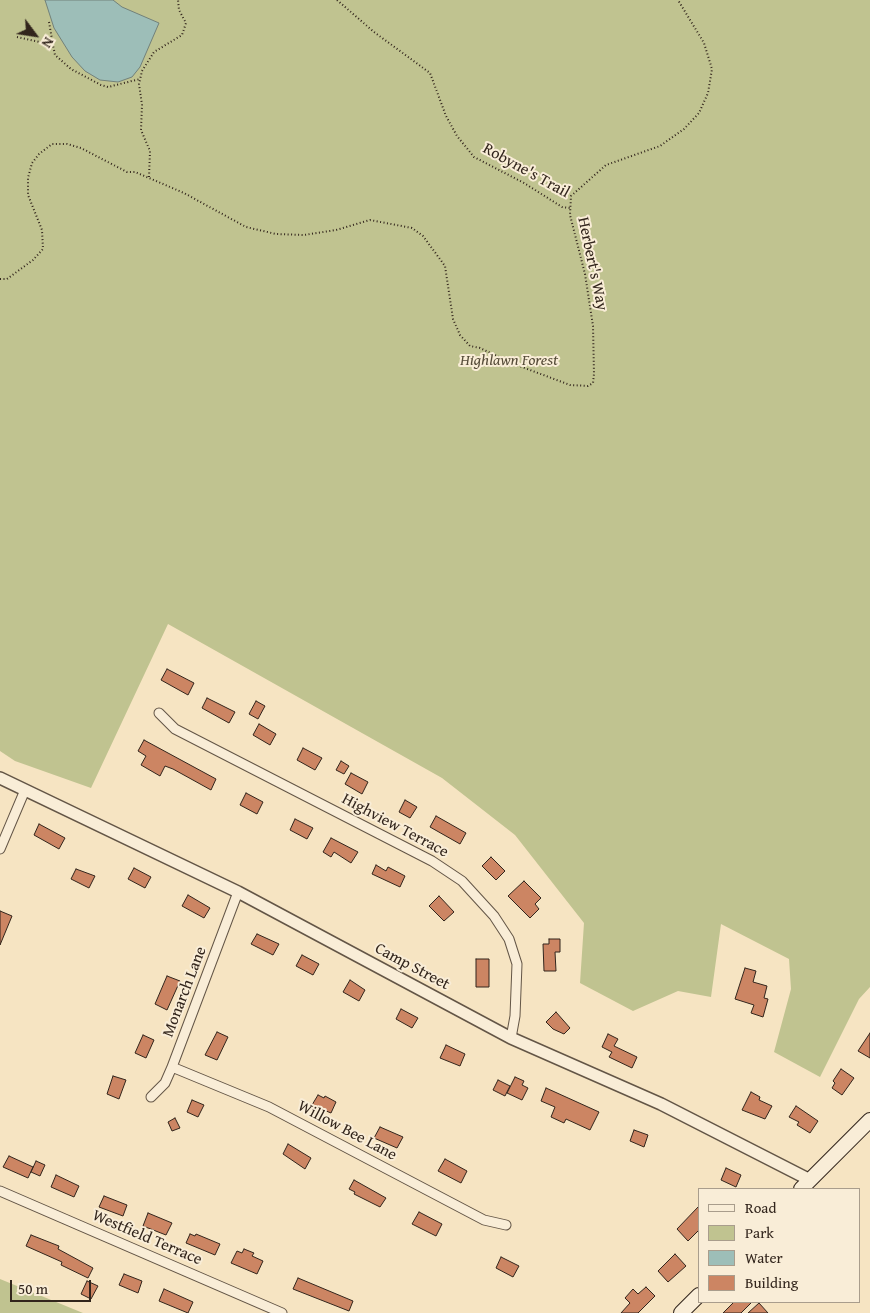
<!DOCTYPE html>
<html>
<head>
<meta charset="utf-8">
<style>
  body { margin:0 }
  #map { position:relative; width:870px; height:1313px; overflow:hidden; background:#f6e4c2; font-family:"Gentium Book Plus",serif }
  canvas { display:block }
  .legend { position:absolute; left:698px; top:1188px; width:162px; height:115px; box-sizing:border-box; background:#f9edd7; border:1px solid #a99d8c; margin:0; padding:6px 9px; list-style:none; font-size:15px; color:#32251c }
  .legend li { display:flex; align-items:center; gap:10px; height:25px }
  .legend b { width:25px; border:1px solid #a99d8c }
  .north { position:absolute; left:10px; top:10px; width:50px; height:50px; -webkit-text-stroke:4px #f9edd7; paint-order:stroke; rotate:121deg; font-size:14px; font-weight:700; line-height:20px; text-align:center; color:#32251c }
  .north::after { content:''; display:block; margin:auto; width:18px; height:22px; background:#32251c; clip-path:polygon(50% 0,100% 100%,50% 72%,0 100%) }
  .scale { position:absolute; left:10px; top:1280px; width:81px; height:22px; box-sizing:border-box; border:2px solid #32251c; border-top:0; padding-left:6px; font-size:15px; line-height:18px; white-space:nowrap; color:#32251c; -webkit-text-stroke:4px #f9edd7; paint-order:stroke }
</style>
</head>
<body>
<div id="map">
<canvas width="870" height="1313"></canvas>
<ul class="legend">
<li><b style="height:6px;background:#f9edd7"></b>Road</li>
<li><b style="height:14px;background:#c0c390"></b>Park</li>
<li><b style="height:14px;background:#9dbeb8"></b>Water</li>
<li><b style="height:14px;background:#cc8563"></b>Building</li>
</ul>
<div class="north">N</div>
<div class="scale">50 m</div>
</div>
<script>
const context = document.querySelector('canvas').getContext('2d');
context.lineJoin = 'round';
function paint(path, color) { context.fillStyle = color; context.fill(path, 'evenodd'); }
const poly = rows => new Path2D(rows.map(r => 'M' + r).join(''));
function trace(path, color, width, dash) { context.strokeStyle = color; context.lineWidth = width; context.lineCap = dash ? 'butt' : 'round'; context.setLineDash(dash || []); context.stroke(path); }
function write(font, color, halo, rows, align = 'center') {
  context.font = font + ' "Gentium Book Plus",serif'; context.lineWidth = 4; context.setLineDash([]); context.textBaseline = 'middle'; context.strokeStyle = halo; context.fillStyle = color; for (const [text, x, y, turn = 0] of rows) {
    context.save(); context.translate(x, y); context.rotate((+turn || 0) * Math.PI / 180); context.textAlign = isNaN(turn) ? turn : align; if (halo) context.strokeText(text, 0, 0); context.fillText(text, 0, 0); context.restore();
  }
}
const green = poly([
  [0,0,870,0,870,987,859,999,820,1077,774,1052,791,989,789,959,721,924,711,997,678,991,633,1011,580,983,584,923,515,835,442,778,168,624,91,788,15,761,0,751],
  [0,1279,83,1313,0,1313]
]);
const water = poly([
  [45,0,113,0,122,7,159,23,140,67,132,77,118,82,100,80,85,71,72,57,54,28,45,0]
]);
const building = poly([
  [167,669,194,683,188,695,161,680,167,669],
  [207,698,235,712,229,723,202,708,207,698],
  [256,701,265,706,258,719,249,714,256,701],
  [259,724,276,734,270,745,253,735,259,724],
  [144,740,216,779,211,790,173,769,165,766,160,776,141,765,146,756,138,751,144,740],
  [303,748,322,758,315,770,297,760,303,748],
  [341,761,349,766,344,774,336,770,341,761],
  [351,773,368,782,362,794,345,784,351,773],
  [246,793,263,802,257,814,240,805,246,793],
  [405,800,417,807,410,818,399,812,405,800],
  [436,816,466,833,460,844,430,827,436,816],
  [295,819,313,828,307,839,290,830,295,819],
  [39,824,65,838,59,849,34,835,39,824],
  [331,838,358,852,351,863,334,852,331,857,323,852,331,838],
  [491,857,505,871,496,880,482,866,491,857],
  [376,865,386,871,388,867,405,876,400,887,372,874,376,865],
  [134,868,151,877,145,888,128,879,134,868],
  [76,869,95,876,89,888,71,879,76,869],
  [524,881,541,898,535,904,539,909,530,918,508,896,524,881],
  [188,895,210,908,204,918,182,906,188,895],
  [439,896,454,912,444,921,429,906,439,896],
  [0,911,12,916,0,945,0,911],
  [257,934,279,944,273,955,251,944,257,934],
  [549,939,560,939,560,952,555,952,556,971,544,971,543,944,549,944,549,939],
  [302,955,319,964,313,975,296,966,302,955],
  [476,959,489,959,489,987,476,987,476,959],
  [745,968,756,971,753,982,767,986,764,998,768,999,763,1017,751,1013,754,1005,735,999,745,968],
  [167,976,180,981,167,1010,155,1004,167,976],
  [350,980,365,990,359,1001,343,992,350,980],
  [401,1009,418,1018,412,1028,396,1019,401,1009],
  [556,1012,570,1028,564,1034,553,1029,546,1022,556,1012],
  [217,1032,228,1037,217,1060,205,1055,217,1032],
  [870,1033,870,1058,858,1051,870,1033],
  [608,1034,618,1039,614,1046,637,1057,632,1068,609,1057,612,1052,602,1047,608,1034],
  [143,1035,154,1040,146,1058,135,1053,143,1035],
  [446,1045,465,1054,460,1066,440,1058,446,1045],
  [841,1069,854,1078,842,1095,832,1088,835,1083,833,1081,841,1069],
  [113,1076,126,1080,119,1099,107,1094,113,1076],
  [515,1077,524,1081,522,1085,528,1088,522,1100,507,1093,515,1077],
  [498,1080,510,1086,505,1096,493,1090,498,1080],
  [546,1088,599,1112,590,1130,566,1119,564,1123,551,1117,555,1107,541,1101,546,1088],
  [751,1092,760,1097,759,1100,772,1106,765,1119,742,1110,751,1092],
  [318,1095,324,1098,325,1096,336,1102,331,1113,312,1105,318,1095],
  [192,1100,204,1105,198,1117,187,1112,192,1100],
  [796,1106,818,1121,810,1133,797,1125,799,1122,789,1117,796,1106],
  [175,1118,180,1128,172,1131,168,1122,175,1118],
  [380,1127,403,1137,397,1148,374,1138,380,1127],
  [634,1130,648,1135,644,1147,630,1141,634,1130],
  [288,1144,311,1158,305,1169,283,1154,288,1144],
  [9,1156,33,1167,28,1178,3,1167,9,1156],
  [445,1159,467,1171,461,1183,438,1171,445,1159],
  [36,1161,45,1165,40,1176,31,1172,36,1161],
  [726,1168,741,1175,736,1187,721,1180,726,1168],
  [56,1175,79,1186,74,1197,51,1187,56,1175],
  [354,1180,386,1198,380,1207,354,1194,355,1192,349,1189,354,1180],
  [104,1196,127,1205,123,1216,99,1207,104,1196],
  [699,1206,699,1230,688,1241,677,1229,699,1206],
  [419,1212,442,1224,436,1236,412,1224,419,1212],
  [148,1213,172,1223,166,1235,143,1226,148,1213],
  [190,1234,195,1236,196,1234,220,1244,215,1255,186,1243,190,1234],
  [31,1235,59,1246,58,1249,93,1268,88,1278,61,1265,62,1262,26,1246,31,1235],
  [244,1249,254,1253,252,1256,263,1261,257,1274,231,1263,237,1251,242,1253,244,1249],
  [675,1254,686,1266,668,1282,658,1271,675,1254],
  [501,1257,519,1266,513,1277,496,1268,501,1257],
  [124,1274,142,1281,138,1293,119,1285,124,1274],
  [298,1278,353,1301,349,1311,293,1289,298,1278],
  [87,1281,98,1286,91,1299,81,1294,87,1281],
  [646,1287,655,1296,638,1313,621,1313,630,1303,625,1298,633,1289,638,1294,646,1287],
  [164,1289,193,1302,188,1313,159,1301,164,1289],
  [734,1302,752,1302,741,1313,723,1313,734,1302],
  [759,1303,768,1313,748,1313,759,1303]
]);
const path = poly([
  [337,0,374,32,430,73,446,116,457,136,474,157,524,183,562,207,570,208],
  [49,22,53,45],
  [17,37,53,45,55,55,71,69,101,85,108,87,140,79],
  [149,177,150,151,141,130,142,105,139,84,142,71,154,52,182,35,186,23,179,10,178,0],
  [0,279,7,279,33,260,43,249,42,230,28,195,28,178,32,163,39,154,52,144,67,144,81,148,127,172,135,172,184,193,246,227,276,234,304,235,336,230,370,220,412,228,423,236,445,266,453,319,460,335,470,346,480,348,514,364,570,385,588,386,593,383,594,374,593,326,585,274,570,215,571,196,606,165,660,146,684,129,699,113,708,93,712,69,704,43,678,0]
]);
const minor = poly([
  [159,713,175,729,432,861,462,881,494,916,509,939,517,964,515,1016,511,1038],
  [0,849,25,790],
  [172,1067,269,1107,484,1220,506,1225],
  [151,1097,165,1083,172,1067,238,892],
  [0,1191,282,1313]
]);
const tertiary = poly([
  [0,778,238,892,511,1038,661,1104,810,1180]
]);
const secondary = poly([
  [801,1189,870,1120],
  [681,1313,699,1295]
]);
const streetNames = [
  ["Robyne's Trail",526,171,29],
  ["Herbert's Way",592,264,78],
  ["Highview Terrace",395,826,28],
  ["Camp Street",412,967,28],
  ["Monarch Lane",185,992,-69],
  ["Willow Bee Lane",347,1131,28],
  ["Westfield Terrace",147,1238,23]
];
const parkNames = [
  ["Highlawn Forest",509,361]
];
paint(green, '#c0c390');
paint(water, '#9dbeb8');
trace(water, '#72817a', 1);
paint(building, '#cc8563');
trace(building, '#32251c', 1);
trace(minor, '#635546', 11);
trace(tertiary, '#635546', 14);
trace(secondary, '#32251c', 16);
trace(path, '#32251c', 2, [1, 2.5]);
trace(minor, '#f9edd7', 9);
trace(tertiary, '#f9edd7', 11);
trace(secondary, '#f9edd7', 14);
write('16px', '#32251c', '#f9edd7', streetNames);
write('italic 16px', '#564c39', '#f9edd7', parkNames);
</script>
</body>
</html>
